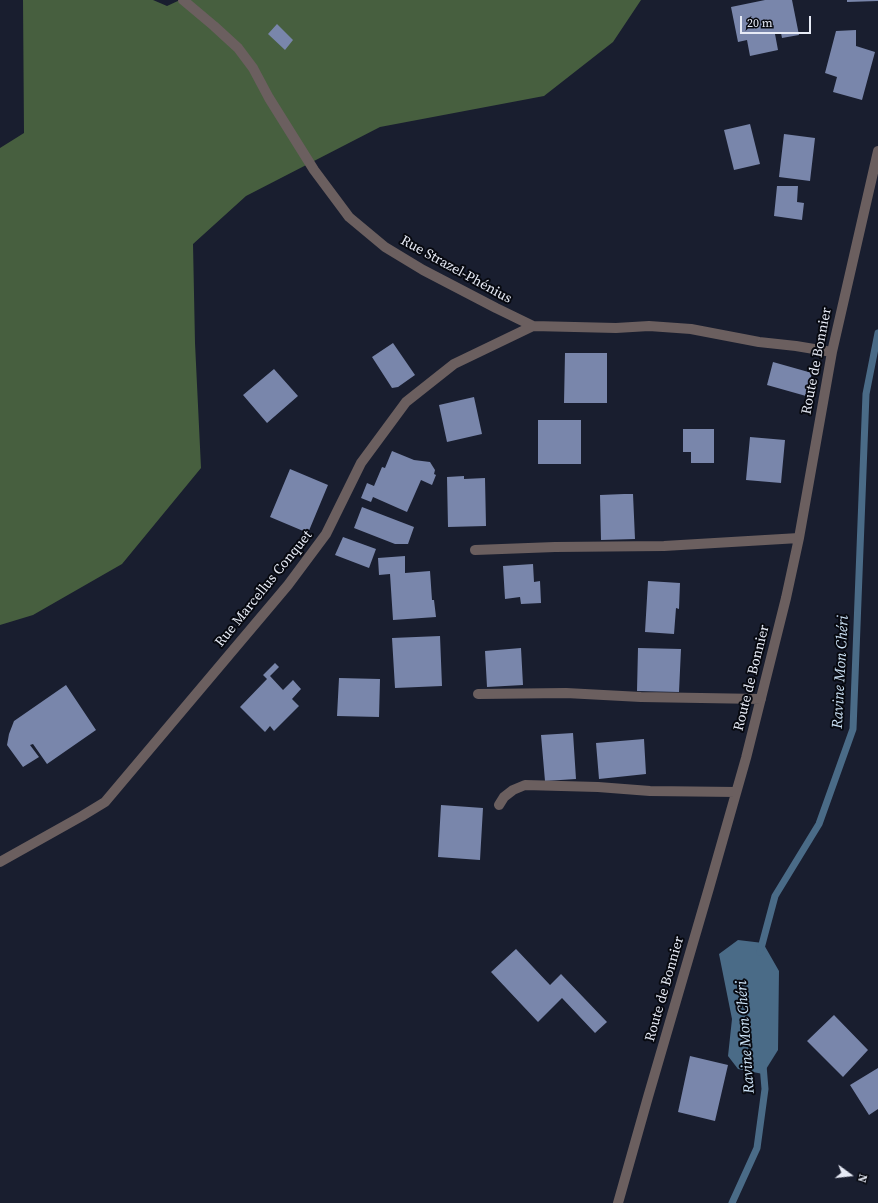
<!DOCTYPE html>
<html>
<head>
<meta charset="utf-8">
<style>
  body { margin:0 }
  #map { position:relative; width:878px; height:1203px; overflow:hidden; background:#191e2f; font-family:"Source Serif 4",serif }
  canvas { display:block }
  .north { position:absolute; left:830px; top:1155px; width:40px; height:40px; -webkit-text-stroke:3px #070910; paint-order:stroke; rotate:105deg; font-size:11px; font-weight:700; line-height:16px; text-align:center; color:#e7ebf6 }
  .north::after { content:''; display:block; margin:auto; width:14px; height:18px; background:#e7ebf6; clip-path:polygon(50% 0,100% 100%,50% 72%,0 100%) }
  .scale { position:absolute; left:740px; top:16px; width:71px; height:18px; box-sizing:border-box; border:2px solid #e7ebf6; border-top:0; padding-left:5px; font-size:12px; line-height:14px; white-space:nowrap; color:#e7ebf6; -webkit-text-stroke:3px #070910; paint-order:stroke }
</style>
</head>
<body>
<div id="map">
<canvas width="878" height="1203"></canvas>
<div class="north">N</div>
<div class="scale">20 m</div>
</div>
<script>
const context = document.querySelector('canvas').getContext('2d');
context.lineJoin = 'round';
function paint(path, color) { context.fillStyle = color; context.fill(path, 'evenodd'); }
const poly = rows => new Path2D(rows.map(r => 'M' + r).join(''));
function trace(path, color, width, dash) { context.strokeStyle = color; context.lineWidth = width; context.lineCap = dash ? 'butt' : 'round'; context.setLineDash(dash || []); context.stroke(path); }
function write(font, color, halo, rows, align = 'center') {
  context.font = font + ' "Source Serif 4",serif'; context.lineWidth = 4; context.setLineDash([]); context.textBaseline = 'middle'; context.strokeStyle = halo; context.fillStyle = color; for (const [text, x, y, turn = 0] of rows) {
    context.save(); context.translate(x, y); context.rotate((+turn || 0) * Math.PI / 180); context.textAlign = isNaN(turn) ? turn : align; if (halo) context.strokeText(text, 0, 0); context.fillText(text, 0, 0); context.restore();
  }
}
const forest = poly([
  [23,0,153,0,167,6,180,0,641,0,613,42,544,96,380,127,246,196,193,244,195,343,201,468,122,564,33,615,0,625,0,148,24,133]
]);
const water = poly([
  [738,940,763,943,779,971,778,1050,763,1074,738,1069,728,1056,732,1019,719,954]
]);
const stream = poly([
  [760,952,775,896,819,824,853,729,866,394,878,333],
  [732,1203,757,1148,765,1089,763,1065]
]);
const building = poly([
  [765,0,792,0,799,35,782,38,781,33,775,34,778,50,750,56,747,40,738,42,731,7],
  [847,0,878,0,878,1,847,2],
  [277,24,293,40,285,50,268,34],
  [856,30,856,46,875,52,862,100,833,92,837,77,825,73,836,31],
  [750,124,760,164,734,170,724,130],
  [784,134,815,138,810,181,779,177],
  [777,186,798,186,797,202,804,203,802,220,774,216],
  [393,343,415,375,398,387,392,388,372,357],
  [565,353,607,353,607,403,564,403],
  [773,362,812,373,806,396,767,385],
  [274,369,298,396,267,423,243,395],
  [474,397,482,434,447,442,439,405],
  [538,420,581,420,581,464,538,464],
  [683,429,714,429,714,463,691,463,691,452,683,452],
  [750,437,785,440,781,483,746,480],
  [392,451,414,460,430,462,435,470,434,474,436,475,432,485,421,480,407,512,373,497,371,502,361,498,367,483,374,486,382,467,385,468],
  [290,469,328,485,308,533,270,517],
  [464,476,464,479,485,478,486,526,448,527,447,477],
  [624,494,633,494,635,539,601,540,600,495],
  [362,507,414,527,408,544,395,544,354,528],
  [343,537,376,549,369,568,335,555],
  [405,556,405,573,430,571,432,600,434,600,436,617,393,620,390,574,379,575,378,558],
  [533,564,534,582,540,581,541,603,521,604,520,597,505,599,503,566],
  [648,581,680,583,679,609,676,608,674,634,645,632],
  [440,636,442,686,395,688,392,638],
  [521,648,523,685,487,687,485,651],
  [638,648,681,649,679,692,637,691],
  [275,663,279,667,270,676,283,690,293,680,301,689,292,699,299,706,274,731,270,726,265,732,240,707,267,679,263,675],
  [339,678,380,679,379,717,337,716],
  [66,685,96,730,47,764,33,744,30,745,39,757,23,767,7,745,9,734,14,721],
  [573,733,576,779,545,781,541,735],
  [644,739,646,774,599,779,596,743],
  [441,805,483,808,480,860,438,857],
  [516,949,550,985,561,974,607,1022,595,1033,562,998,538,1022,491,972],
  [834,1015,868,1050,843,1077,807,1041],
  [690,1056,728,1065,715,1121,678,1112],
  [878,1068,878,1109,869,1115,850,1085]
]);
const minor = poly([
  [183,0,214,26,238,48,253,68,269,98,314,170,349,217,385,247,423,270,496,308,533,326,616,328,649,326,691,329,759,342,796,346,832,352],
  [475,550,555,547,664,546,799,538],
  [478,694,566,693,641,697,761,699],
  [499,805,504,797,513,790,525,785,598,787,650,791,736,792],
  [0,862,82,816,105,802,288,585,326,534,361,463,406,402,454,364,533,326],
  [618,1203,648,1097,709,888,746,758,786,598,799,538,832,352,878,151]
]);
const streetNames = [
  ["Rue Strazel-Phénius",456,270,29],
  ["Route de Bonnier",817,361,-79],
  ["Rue Marcellus Conquet",264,589,-51],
  ["Route de Bonnier",752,678,-76],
  ["Route de Bonnier",665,989,-74]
];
const waterNames = [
  ["Ravine Mon Chéri",841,672,-87],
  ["Ravine Mon Chéri",746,1037,-94]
];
paint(forest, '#475f3f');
paint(water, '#4a6b87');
trace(stream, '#4a6b87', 7);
paint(building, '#7986ab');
trace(minor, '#6b5f5f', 10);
write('14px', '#e7ebf6', '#070910', streetNames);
write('italic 15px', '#cde3f7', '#070910', waterNames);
</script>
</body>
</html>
